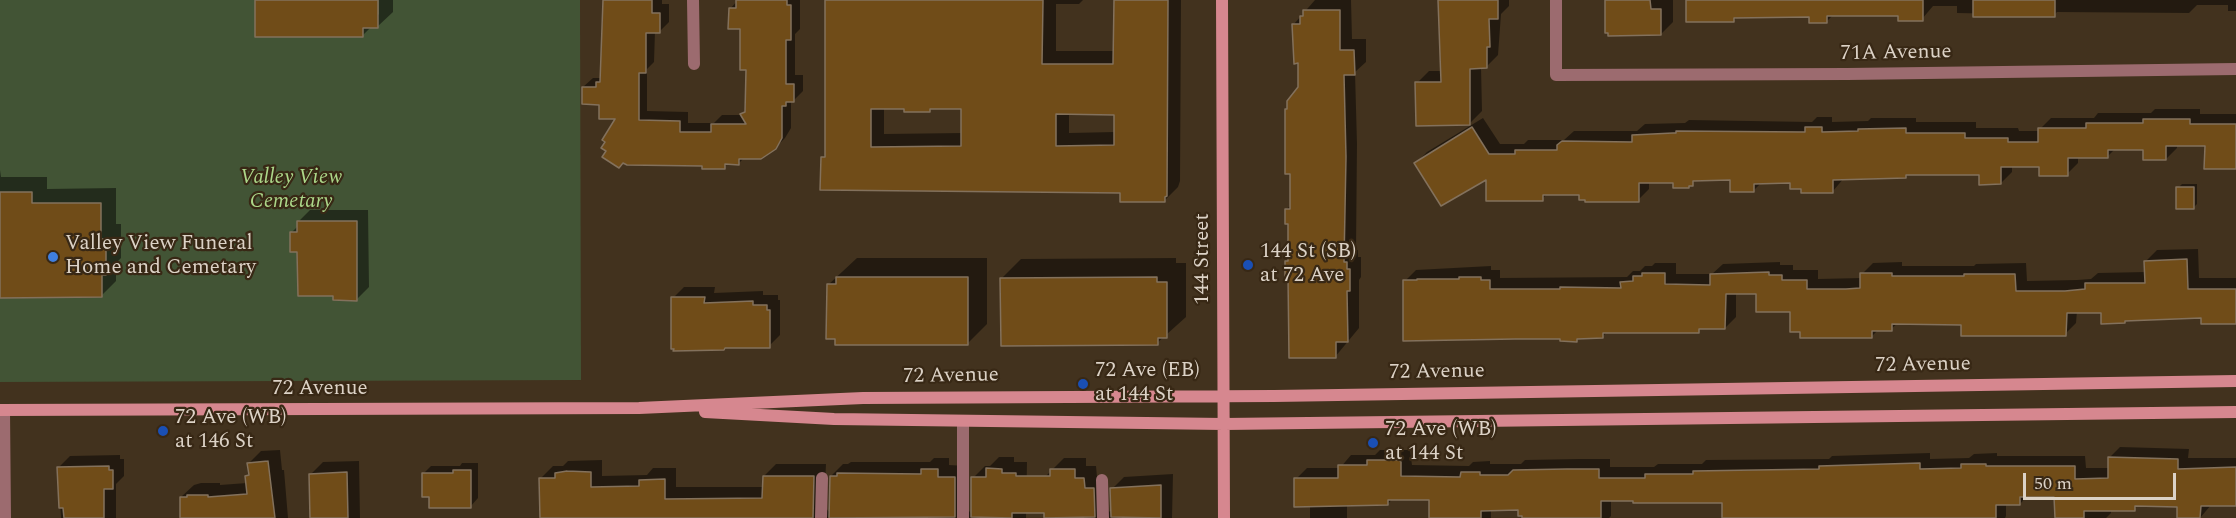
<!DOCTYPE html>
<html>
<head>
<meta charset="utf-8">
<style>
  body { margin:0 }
  #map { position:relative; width:2236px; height:518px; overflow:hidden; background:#42321e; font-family:Spectral,serif }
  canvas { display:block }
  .scale { position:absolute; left:2023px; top:473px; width:153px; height:27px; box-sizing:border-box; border:3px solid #dcd2c6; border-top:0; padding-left:8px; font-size:18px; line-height:21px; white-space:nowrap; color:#dcd2c6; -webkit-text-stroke:4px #382815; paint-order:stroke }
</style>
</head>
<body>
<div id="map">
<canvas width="2236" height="518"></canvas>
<div class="scale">50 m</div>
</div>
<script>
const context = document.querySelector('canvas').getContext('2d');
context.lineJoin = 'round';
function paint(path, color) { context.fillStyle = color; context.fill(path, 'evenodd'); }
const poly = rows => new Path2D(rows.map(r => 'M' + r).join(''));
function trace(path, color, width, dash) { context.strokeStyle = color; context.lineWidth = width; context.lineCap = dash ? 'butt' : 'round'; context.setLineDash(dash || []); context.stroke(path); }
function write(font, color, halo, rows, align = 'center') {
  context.font = font + ' Spectral,serif'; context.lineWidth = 4.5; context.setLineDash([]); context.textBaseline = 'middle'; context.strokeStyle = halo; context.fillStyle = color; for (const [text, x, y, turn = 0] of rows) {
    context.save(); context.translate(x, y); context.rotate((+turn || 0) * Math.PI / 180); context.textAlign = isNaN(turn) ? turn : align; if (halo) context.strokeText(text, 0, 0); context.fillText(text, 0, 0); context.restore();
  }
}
const green = poly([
  [0,0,580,0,581,380,0,382]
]);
const shadow = poly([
  [257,0,376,0,376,17,379,14,379,0,393,0,393,12,377,27,371,27,362,36],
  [604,0,662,0,662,4,669,4,669,22,660,31,655,31,654,62,647,69,647,111,688,112,688,123,714,123,722,115,741,115,747,110,747,69,742,28,730,9,738,0,800,0,800,29,795,34,795,75,803,75,803,91,793,101,791,100,791,128,785,138,775,148,744,158,739,163,729,163,724,167,608,151,618,117,583,87,593,78,602,78],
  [827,0,1083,0,1079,4,1056,4,1056,51,1115,51,1116,0,1181,0,1180,181,1178,187,1164,201,1122,191,822,158,827,153],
  [884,107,906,107,929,111,932,107,963,107,963,133,884,134],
  [1069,113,1115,113,1115,132,1069,133],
  [1315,0,1351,0,1352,39,1366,39,1366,62,1355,72,1357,144,1356,250,1358,250,1358,257,1361,257,1361,277,1359,280,1359,328,1335,357,1290,276,1287,262,1289,259,1289,223,1286,210,1292,204,1286,110,1300,87,1299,62,1294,24],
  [1440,0,1509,0,1509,6,1501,14,1498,55,1486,67,1481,67,1482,111,1470,123,1417,83,1429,71,1442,71],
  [1606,0,1673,0,1673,22,1661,34],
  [1688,0,2236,0,2236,11,2228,11,2228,5,2197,5,2189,13,2057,12,2054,15,1957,13,1957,6,1933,6,1922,19,1899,14,1834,14,1827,21,1811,15,1738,17,1734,20],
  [2155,109,2200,109,2200,114,2236,114,2236,167,2206,144,2177,144,2177,148,2166,159,2144,149,2115,149,2107,157,2078,157,2078,163,2067,174,2041,166,2012,166,2012,172,2001,183,1980,173,1909,173,1906,177,1844,178,1833,191,1803,187,1791,182,1762,182,1753,191,1732,179,1697,179,1689,186,1675,182,1649,182,1649,189,1638,200,1580,193,1548,193,1542,199,1488,177,1416,163,1427,152,1483,118,1500,144,1524,144,1528,140,1564,140,1574,131,1637,131,1645,124,1685,123,1689,120,1812,122,1817,117,1832,117,1832,122,1868,121,1871,118,1916,118,1916,122,1976,122,1976,128,2018,128,2019,131,2040,131,2040,129,2051,118,2094,118,2098,113,2151,113],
  [0,170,1,177,47,177,47,189,116,188,116,224,121,224,121,258,116,263,116,281,101,296,0,297],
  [2182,184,2197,184,2197,204,2193,208,2178,188],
  [310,210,368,210,369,287,357,299,335,294,298,251,292,232,298,226,298,222],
  [2198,249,2199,278,2236,278,2236,323,2203,317,2127,319,2125,322,2102,311,2077,311,2076,323,2065,334,1963,323,1898,323,1891,329,1879,329,1872,336,1801,331,1791,310,1758,293,1736,293,1736,317,1725,328,1701,328,1698,331,1608,331,1602,337,1579,338,1577,340,1562,338,1405,281,1416,270,1491,266,1491,270,1500,270,1500,278,1627,277,1633,271,1640,271,1645,266,1652,266,1655,263,1676,263,1676,274,1712,274,1723,264,1780,262,1780,265,1793,265,1793,270,1818,270,1818,279,1862,278,1862,274,1873,263,1902,262,1902,266,1974,266,1976,264,2026,263,2027,281,2077,280,2091,279,2098,273,2146,272,2146,261,2157,250],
  [857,258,987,258,987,324,967,344,828,285],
  [1176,258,1176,263,1186,263,1186,317,1157,343,1002,278,1021,259],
  [684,287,715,287,714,293,763,291,763,295,778,295,778,300,780,300,780,335,769,346,673,298],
  [2120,447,2189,449,2188,458,2236,458,2236,505,2211,505,2200,518,2178,506,2139,505,2134,509,2111,509,2111,513,2106,518,2056,518,2056,495,2028,495,2020,504,2006,504,2006,516,2005,518,1724,518,1724,501,1611,500,1611,516,1609,518,1523,518,1519,509,1491,509,1491,518,1431,518,1431,498,1393,498,1388,504,1347,505,1347,518,1310,518,1310,505,1296,479,1307,468,1340,468,1351,455,1375,455,1380,450,1410,450,1412,465,1469,466,1473,462,1490,461,1490,464,1521,464,1525,460,1579,459,1610,459,1610,467,1654,467,1658,464,1702,464,1706,460,1829,459,1832,456,1930,453,1930,459,1969,458,1974,454,1997,453,1997,456,2085,456,2086,468,2109,468,2109,458],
  [280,450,282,470,284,470,288,518,184,518,181,497,194,485,201,483,220,483,220,485,247,483,247,476,250,473,249,463,261,451],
  [120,455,120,459,124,459,124,476,116,484,116,518,61,518,58,468,70,456],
  [999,457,1014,457,1014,462,1027,462,1026,518,542,518,541,478,553,466,563,466,568,461,602,460,602,476,647,475,653,468,676,468,676,487,764,487,764,476,776,464,826,464,824,506,831,514,831,476,843,464,848,464,851,462,930,462,934,458,949,458,949,465,966,466,966,506,973,517,973,478,985,466,990,466],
  [1064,458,1086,458,1086,466,1096,466,1097,477,1105,477,1106,506,1113,517,1112,489,1124,477,1173,474,1172,518,1046,518,1045,477],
  [359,461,360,518,312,518,311,474,323,462],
  [462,463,478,463,478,498,470,507,430,495,423,474,431,466,460,466]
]);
const building = poly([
  [255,0,378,0,378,28,363,28,363,37,255,37,255,0],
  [603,0,652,0,652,13,660,13,660,33,646,33,646,73,639,73,639,120,680,121,680,132,711,132,711,124,746,124,740,114,745,112,746,70,740,70,740,29,728,29,729,8,736,8,736,0,787,0,787,5,791,5,791,40,786,40,786,84,794,84,794,102,786,102,786,106,782,106,782,138,776,149,761,159,739,159,739,165,725,164,725,169,702,169,702,166,627,165,623,163,619,168,602,157,606,151,601,148,605,142,602,140,615,119,599,119,599,105,582,104,582,87,596,87,596,82,600,82,603,0],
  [825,0,1043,0,1042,64,1113,64,1114,0,1168,0,1167,196,1165,197,1165,202,1120,202,1120,193,820,190,821,157,825,157,825,0],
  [871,109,904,109,904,112,930,112,930,109,961,109,961,146,871,147,871,109],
  [1056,114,1114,115,1114,145,1056,146,1056,114],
  [1438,0,1498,0,1498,19,1489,19,1490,47,1487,47,1487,68,1470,69,1470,125,1416,126,1415,82,1441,82,1438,0],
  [1605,0,1650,0,1651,9,1661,9,1661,35,1608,36,1608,33,1605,33,1605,0],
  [1686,0,1923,0,1923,21,1898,21,1898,16,1827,16,1827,23,1809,23,1809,17,1734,18,1734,22,1686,22,1686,0],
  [1973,0,2055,0,2055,17,1973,17,1973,0],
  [1303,10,1340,10,1340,50,1354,50,1355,75,1344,75,1346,157,1344,262,1347,262,1347,269,1350,269,1350,291,1347,291,1348,342,1336,342,1336,358,1289,358,1288,277,1285,277,1285,261,1288,261,1288,224,1285,224,1285,209,1290,209,1290,174,1285,174,1285,109,1287,109,1287,101,1298,87,1298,63,1294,64,1292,24,1300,24,1300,16,1303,16,1303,10],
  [2143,119,2190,119,2190,124,2236,124,2236,169,2204,169,2205,146,2166,146,2166,160,2143,160,2143,150,2108,150,2108,158,2068,158,2068,176,2039,176,2039,167,2001,167,2001,184,1979,185,1979,175,1906,175,1906,178,1833,180,1833,193,1801,193,1801,189,1790,189,1790,183,1754,184,1754,192,1730,192,1730,180,1693,181,1693,186,1689,186,1689,188,1673,188,1673,183,1639,183,1639,202,1585,202,1585,200,1579,200,1579,195,1543,195,1543,201,1486,201,1486,180,1441,206,1414,163,1472,127,1489,154,1515,154,1515,150,1557,150,1557,145,1562,141,1632,142,1632,135,1673,133,1676,133,1676,131,1805,132,1805,127,1822,127,1822,132,1858,131,1858,129,1906,128,1906,133,1965,133,1965,138,2008,138,2008,142,2038,142,2038,128,2086,128,2086,123,2143,123,2143,119],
  [2176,187,2194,187,2194,209,2176,209,2176,187],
  [0,192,32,192,32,203,101,203,101,239,106,239,106,275,102,275,102,297,0,298,0,192],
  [297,221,357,221,357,301,333,300,333,296,298,296,297,252,290,252,290,232,297,232,297,221],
  [2187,259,2188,289,2236,289,2236,324,2201,324,2201,318,2125,321,2125,323,2101,324,2101,313,2067,313,2066,336,1961,336,1961,325,1892,324,1892,331,1872,331,1872,338,1800,338,1800,332,1790,332,1790,312,1756,312,1756,294,1726,294,1725,329,1699,329,1699,333,1603,333,1603,338,1577,339,1577,342,1560,341,1560,339,1515,339,1403,341,1403,280,1417,280,1417,279,1459,279,1459,277,1481,277,1481,280,1490,280,1490,289,1560,289,1560,287,1621,288,1620,282,1633,281,1633,276,1642,276,1642,273,1665,273,1665,284,1710,285,1710,274,1769,272,1769,275,1782,275,1782,280,1807,280,1807,289,1846,289,1860,288,1860,273,1892,273,1892,276,1964,276,1964,274,2015,274,2016,291,2065,291,2085,289,2085,283,2145,283,2144,261,2187,259],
  [836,277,968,277,968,345,835,345,835,339,826,339,827,284,836,284,836,277],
  [1157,277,1157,282,1167,282,1167,338,1158,338,1158,345,1001,346,1000,278,1157,277],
  [671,297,705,297,704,303,753,301,753,305,767,305,767,310,770,310,770,348,725,348,724,350,673,351,674,349,671,349,671,297],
  [2108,457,2178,459,2178,469,2236,467,2236,506,2201,506,2200,518,2177,518,2177,507,2135,506,2135,511,2084,511,2084,518,2055,518,2054,497,2020,497,2020,505,1996,505,1996,518,1722,518,1722,503,1633,503,1633,501,1601,501,1601,518,1522,518,1522,516,1518,516,1518,510,1481,511,1481,518,1429,518,1429,500,1388,500,1388,505,1294,507,1294,478,1338,478,1338,465,1367,465,1367,460,1399,460,1401,462,1401,476,1460,477,1461,472,1480,472,1480,475,1508,475,1513,470,1567,469,1599,469,1599,478,1645,478,1645,474,1693,474,1693,471,1819,469,1819,466,1920,463,1920,469,1961,468,1961,464,1986,464,1986,466,2075,466,2075,479,2108,478,2108,457],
  [268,461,275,518,180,518,180,497,187,497,187,495,208,495,208,497,247,494,245,476,249,475,247,463,268,461],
  [109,466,109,470,113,470,113,489,104,489,104,518,64,518,63,508,59,508,57,467,109,466],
  [986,468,1002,469,1002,473,1016,473,1016,476,1050,476,1050,469,1075,469,1075,478,1084,478,1085,488,1094,488,1095,517,1044,518,1044,513,1012,513,1012,518,971,517,971,477,986,477,986,468],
  [921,469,938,469,938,477,955,477,955,517,829,518,830,476,837,476,837,473,921,474,921,469],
  [453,470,471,470,471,508,429,508,429,497,422,497,422,473,453,473,453,470],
  [567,471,591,472,591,487,639,486,639,480,665,479,665,499,762,498,763,476,814,476,813,518,540,518,539,478,555,478,555,473,567,471],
  [347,472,348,518,310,518,309,474,347,472],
  [1161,485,1161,518,1111,517,1110,488,1161,485]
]);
const minor = poly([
  [693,0,694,64],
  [1556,0,1556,75,1847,74,2236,69],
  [4,410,5,518],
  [963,421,963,518],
  [1102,480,1103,518],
  [821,518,822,478]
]);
const secondary = poly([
  [1222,0,1224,518],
  [0,410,639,408,863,398,1274,396,2236,381],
  [705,412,834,419,1224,424,2236,412]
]);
const markers = [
  [53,257,6,"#3f7fe0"],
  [1248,265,6,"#1a4fb4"],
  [1083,384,6,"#1a4fb4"],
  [163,431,6,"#1a4fb4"],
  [1373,443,6,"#1a4fb4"]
];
const streetNames = [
  ["71A Avenue",1896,54,-1],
  ["144 Street",1204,259,-90],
  ["72 Avenue",1923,366,-1],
  ["72 Avenue",1437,373,-1],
  ["72 Avenue",951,377,-1],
  ["72 Avenue",320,390]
];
const parkNames = [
  ["Valley View",291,179],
  ["Cemetary",291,203]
];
const poiNames = [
  ["Valley View Funeral",65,245],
  ["Home and Cemetary",65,269],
  ["144 St (SB)",1260,253],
  ["at 72 Ave",1260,277],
  ["72 Ave (EB)",1095,372],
  ["at 144 St",1095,396],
  ["72 Ave (WB)",175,419],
  ["at 146 St",175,443],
  ["72 Ave (WB)",1385,431],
  ["at 144 St",1385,455]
];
paint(green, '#425435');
paint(shadow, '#0007');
paint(building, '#704c18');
trace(building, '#83715c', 1.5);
trace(minor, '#9c6b6f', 12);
trace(secondary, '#d6878f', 12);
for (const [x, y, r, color] of markers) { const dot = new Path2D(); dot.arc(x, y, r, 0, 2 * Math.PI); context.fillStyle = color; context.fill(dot); trace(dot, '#382815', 2); }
write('21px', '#dcd2c6', '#382815', streetNames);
write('italic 21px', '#acd789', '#382815', parkNames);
write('21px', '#dcd2c6', '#382815', poiNames, 'left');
</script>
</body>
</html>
